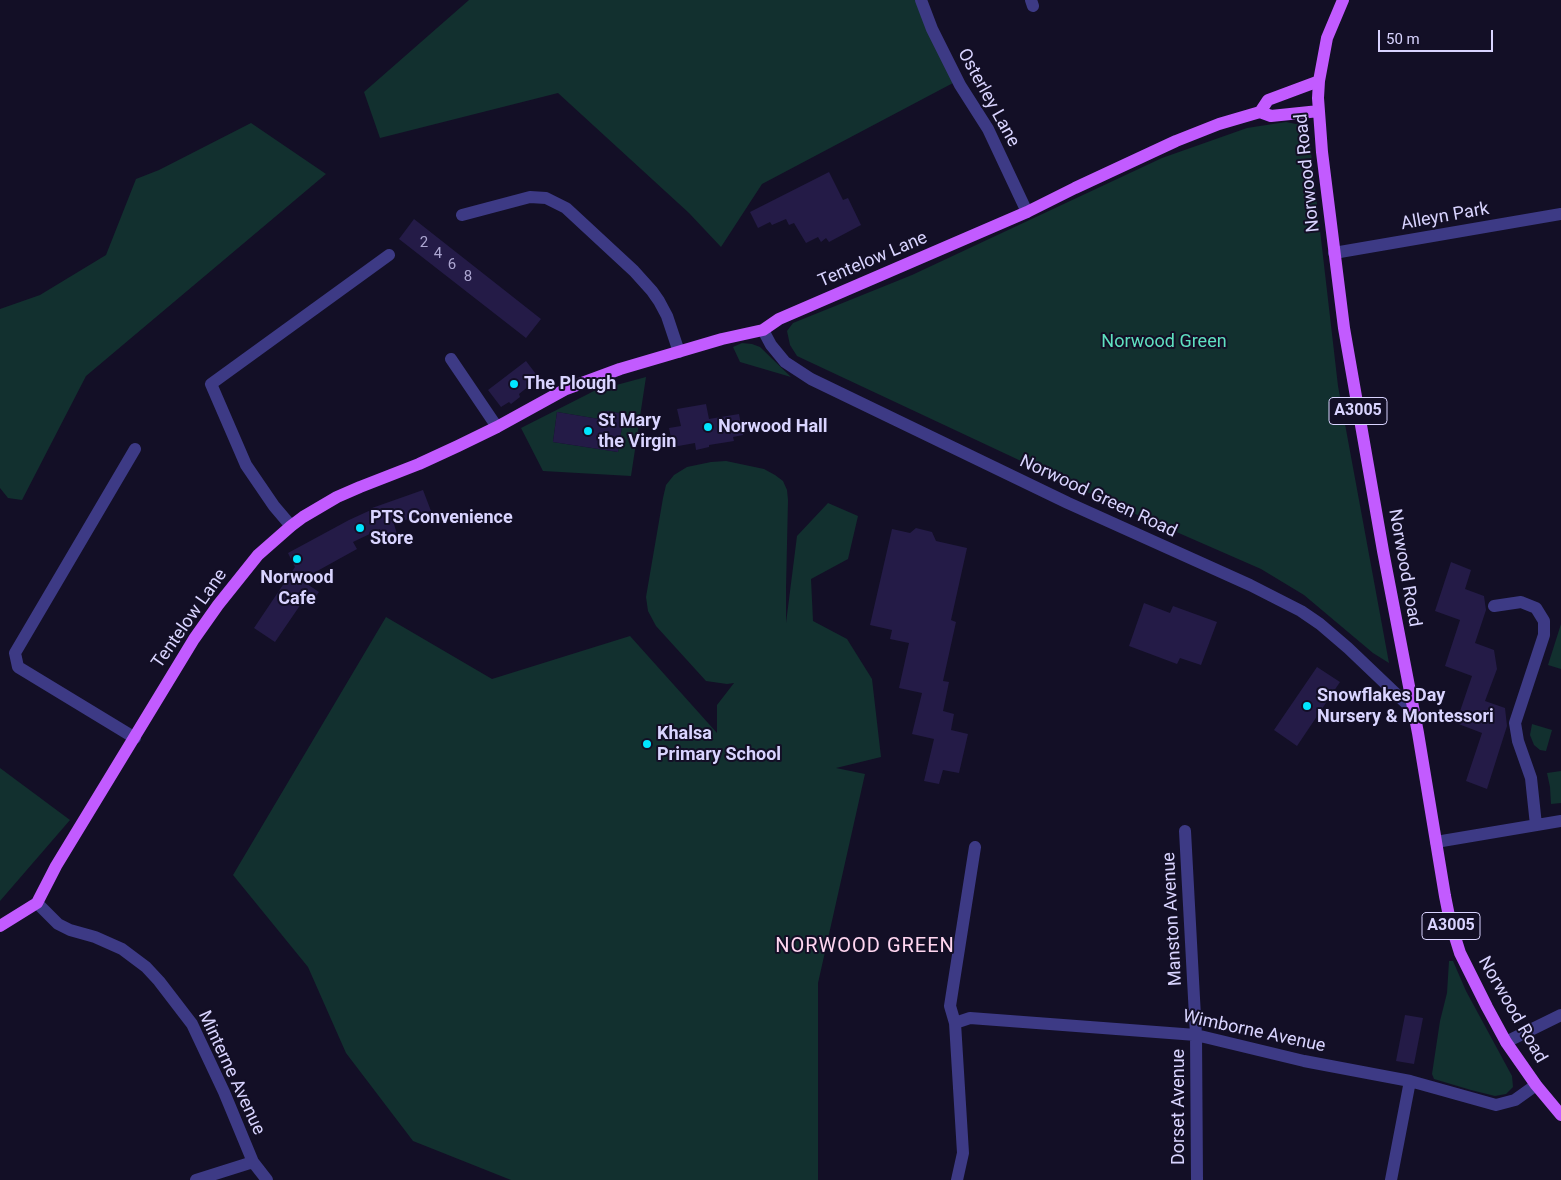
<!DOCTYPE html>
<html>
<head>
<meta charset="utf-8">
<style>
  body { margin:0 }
  #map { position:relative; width:1561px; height:1180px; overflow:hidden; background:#130f26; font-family:Roboto,sans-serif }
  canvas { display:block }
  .scale { position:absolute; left:1378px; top:30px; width:115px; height:22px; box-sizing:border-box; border:2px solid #d9d4ff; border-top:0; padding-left:6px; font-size:15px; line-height:18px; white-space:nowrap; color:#d9d4ff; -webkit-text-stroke:4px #130f26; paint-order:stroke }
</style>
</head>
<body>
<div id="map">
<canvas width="1561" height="1180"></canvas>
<div class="scale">50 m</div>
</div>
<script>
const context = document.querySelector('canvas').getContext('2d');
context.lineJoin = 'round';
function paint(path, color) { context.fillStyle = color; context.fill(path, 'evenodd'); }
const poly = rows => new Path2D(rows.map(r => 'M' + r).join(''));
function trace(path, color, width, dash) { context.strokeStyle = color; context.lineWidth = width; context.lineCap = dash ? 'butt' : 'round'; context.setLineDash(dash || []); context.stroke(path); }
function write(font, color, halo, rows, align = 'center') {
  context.font = font + ' Roboto,sans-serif'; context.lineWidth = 4; context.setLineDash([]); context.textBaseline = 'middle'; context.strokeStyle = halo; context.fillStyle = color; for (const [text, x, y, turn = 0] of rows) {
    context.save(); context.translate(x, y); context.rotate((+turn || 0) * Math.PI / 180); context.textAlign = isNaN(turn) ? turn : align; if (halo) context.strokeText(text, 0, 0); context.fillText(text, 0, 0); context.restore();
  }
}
const green = poly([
  [469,0,916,0,953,83,762,184,721,247,689,213,558,93,380,138,364,92],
  [1286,122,1301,125,1309,135,1338,386,1389,663,1373,653,1304,595,1261,569,1117,506,797,356,790,345,787,331,793,323,912,275,1162,158,1247,128],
  [251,123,326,174,86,376,22,500,8,498,0,488,0,309,40,295,106,255,136,179,159,170],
  [742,343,752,344,760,347,791,377,740,362,733,347],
  [646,377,631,476,543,471,521,428,594,391],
  [607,411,624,414,618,452,553,442,557,412,605,420],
  [726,461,764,469,775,475,783,481,787,490,788,500,786,588,786,623,797,536,828,503,858,516,848,559,811,579,813,621,847,639,872,679,881,757,836,768,865,774,818,983,818,1180,511,1180,413,1141,346,1053,308,967,233,875,386,617,492,679,630,636,717,733,717,705,734,683,727,684,706,681,656,626,648,611,646,597,663,498,666,485,674,475,687,467,711,462],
  [1561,624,1561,669,1548,665],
  [1532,724,1552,730,1546,751,1540,750,1534,745,1530,735],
  [0,768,70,820,0,901],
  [1561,771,1561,803,1551,804,1550,787,1547,773],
  [1449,961,1453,961,1466,991,1512,1076,1513,1087,1506,1094,1495,1096,1471,1090,1434,1079,1432,1074,1440,1021,1447,993]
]);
const building = poly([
  [829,172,843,200,848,198,861,225,829,242,826,238,821,242,818,237,806,243,794,223,789,225,786,219,772,225,770,222,758,228,750,212],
  [414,219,541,319,526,338,399,239],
  [526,361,539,378,519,394,520,397,511,404,509,402,501,407,488,390],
  [706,404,709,419,739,414,743,435,733,437,734,441,709,445,709,447,696,450,695,443,673,447,669,428,681,426,677,409],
  [607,411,624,414,618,452,553,442,557,412,605,420],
  [423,490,431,511,394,524,397,534,383,539,380,529,353,542,357,549,301,580,319,592,310,605,303,601,275,642,254,628,295,567,288,553,349,520,373,509,372,508],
  [916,528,932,532,936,541,967,548,951,620,956,622,943,681,949,682,943,711,954,714,951,730,968,734,959,773,943,770,939,784,924,781,934,739,912,734,922,693,899,688,909,643,890,639,892,630,870,625,892,529,910,533],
  [1451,562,1471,570,1465,589,1484,596,1486,610,1475,643,1494,650,1497,669,1485,701,1505,708,1507,726,1487,789,1466,781,1482,733,1456,723,1472,676,1445,666,1460,620,1435,611],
  [1144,603,1170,613,1173,606,1217,622,1201,665,1180,658,1177,664,1129,646],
  [1317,667,1340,682,1297,746,1274,730],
  [1405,1015,1423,1018,1414,1064,1396,1061]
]);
const minor = poly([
  [921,0,932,29,960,85,988,129,1027,212],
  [1031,0,1033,6],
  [462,215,530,197,546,198,566,208,634,271,652,291,659,301,667,316,679,352],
  [1334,253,1561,214],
  [763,330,771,345,785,362,811,379,1068,503,1250,585,1301,611,1320,624,1348,648,1412,709],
  [451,359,497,427],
  [291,526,274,506,246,465,211,384,389,255],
  [1494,606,1521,602,1536,608,1544,621,1544,635,1515,723,1518,741,1531,778,1536,825],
  [135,738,18,667,15,653,135,449],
  [1185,831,1196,1035,1197,1180],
  [1436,842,1561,821],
  [37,903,58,924,70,930,95,937,122,949,146,967,159,981,192,1024,224,1092,253,1162,267,1180],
  [955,1023,970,1018,1196,1035,1304,1061,1410,1081,1496,1105,1515,1100,1536,1085],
  [1506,1042,1561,1015],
  [196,1180,253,1162],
  [957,1180,963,1153,955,1023,950,1006,975,847],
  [1391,1180,1410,1081]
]);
const major = poly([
  [1343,0,1327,38,1319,81,1318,98,1322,152,1344,328,1383,551,1418,733,1445,896,1450,921,1460,953,1487,1007,1506,1042,1536,1085,1561,1115],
  [1260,112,1271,116,1319,111],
  [0,926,37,903,56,866,194,639,218,605,258,555,291,526,303,517,337,497,360,487,419,464,458,446,497,427,566,389,620,369,722,339,763,330,779,319,1027,212,1075,188,1176,141,1219,124,1260,112,1268,100,1319,81]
]);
const markers = [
  [514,384,5,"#00e5ff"],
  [708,427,5,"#00e5ff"],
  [588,431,5,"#00e5ff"],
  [360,528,5,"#00e5ff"],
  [297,559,5,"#00e5ff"],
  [1307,706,5,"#00e5ff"],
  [647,744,5,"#00e5ff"]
];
const numberNames = [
  ["2",424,243],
  ["4",438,254],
  ["6",452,265],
  ["8",468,277]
];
const shields = [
  [1358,411,58],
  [1451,926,58]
];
const shieldNames = [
  ["A3005",1358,411],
  ["A3005",1451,926]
];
const streetNames = [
  ["Osterley Lane",988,98,61],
  ["Norwood Road",1308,173,-96],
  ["Alleyn Park",1445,217,-10],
  ["Tentelow Lane",873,260,-23],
  ["Norwood Green Road",1098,497,25],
  ["Norwood Road",1404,568,80],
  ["Tentelow Lane",190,619,-55],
  ["Manston Avenue",1173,919,-93],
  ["Norwood Road",1512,1010,60],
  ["Wimborne Avenue",1254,1032,12],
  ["Minterne Avenue",231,1073,65],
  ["Dorset Avenue",1179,1107,-90]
];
const parkNames = [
  ["Norwood Green",1164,342]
];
const poiNames = [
  ["The Plough",524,384],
  ["St Mary",598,421],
  ["the Virgin",598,442],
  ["Norwood Hall",718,427],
  ["PTS Convenience",370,518],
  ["Store",370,539],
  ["Norwood",297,578,"center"],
  ["Cafe",297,599,"center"],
  ["Snowflakes Day",1317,696],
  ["Nursery & Montessori",1317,717],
  ["Khalsa",657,734],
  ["Primary School",657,755]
];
const quarterNames = [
  ["NORWOOD GREEN",865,947]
];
paint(green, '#12302f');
paint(building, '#241b47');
trace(minor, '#3d3a85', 12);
trace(major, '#c25bff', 12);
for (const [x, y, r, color] of markers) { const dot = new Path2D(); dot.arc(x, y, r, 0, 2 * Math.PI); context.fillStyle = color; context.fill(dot); trace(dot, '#130f26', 2); }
write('15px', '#aca6d1', null, numberNames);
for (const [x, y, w] of shields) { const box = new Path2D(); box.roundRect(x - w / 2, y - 13.5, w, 27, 4); context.fillStyle = '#130f26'; context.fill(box); trace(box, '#d9d4ff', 1); }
write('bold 16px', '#d9d4ff', null, shieldNames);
write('18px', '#d9d4ff', '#130f26', streetNames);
write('18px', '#5fe0c0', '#130f26', parkNames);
write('bold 18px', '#d9d4ff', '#130f26', poiNames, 'left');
context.letterSpacing = '1px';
write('20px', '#ffd6f0', '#130f26', quarterNames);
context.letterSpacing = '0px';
</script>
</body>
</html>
